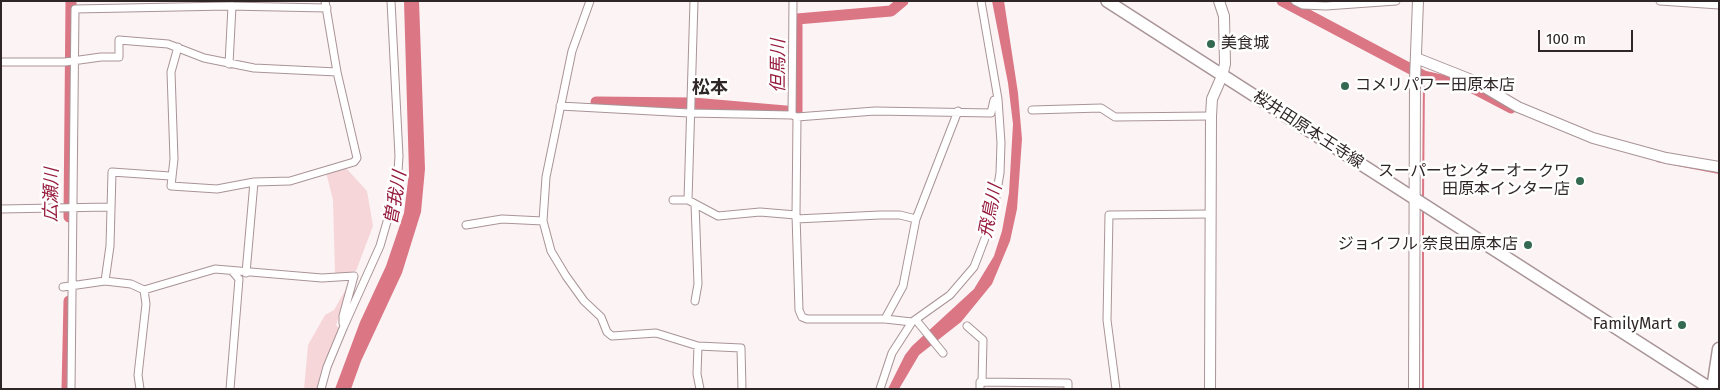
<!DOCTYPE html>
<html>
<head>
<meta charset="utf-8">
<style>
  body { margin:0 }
  #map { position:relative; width:1720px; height:390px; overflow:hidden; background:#fcf3f4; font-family:"Fira Sans",sans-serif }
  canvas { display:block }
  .frame { position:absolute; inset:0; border:2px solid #2f2627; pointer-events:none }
  .scale { position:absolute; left:1538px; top:30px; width:95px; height:22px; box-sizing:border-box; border:2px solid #2f2627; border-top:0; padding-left:6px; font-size:15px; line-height:18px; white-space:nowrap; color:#2f2627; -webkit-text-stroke:4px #fff; paint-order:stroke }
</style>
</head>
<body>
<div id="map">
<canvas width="1720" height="390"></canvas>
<div class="frame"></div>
<div class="scale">100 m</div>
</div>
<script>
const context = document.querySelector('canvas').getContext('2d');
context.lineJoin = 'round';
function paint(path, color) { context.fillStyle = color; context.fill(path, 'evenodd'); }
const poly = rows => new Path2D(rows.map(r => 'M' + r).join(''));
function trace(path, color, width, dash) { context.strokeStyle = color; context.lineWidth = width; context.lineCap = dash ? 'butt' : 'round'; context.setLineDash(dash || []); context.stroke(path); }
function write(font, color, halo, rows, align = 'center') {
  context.font = font + ' "Fira Sans","Noto Sans JP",sans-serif'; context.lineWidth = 5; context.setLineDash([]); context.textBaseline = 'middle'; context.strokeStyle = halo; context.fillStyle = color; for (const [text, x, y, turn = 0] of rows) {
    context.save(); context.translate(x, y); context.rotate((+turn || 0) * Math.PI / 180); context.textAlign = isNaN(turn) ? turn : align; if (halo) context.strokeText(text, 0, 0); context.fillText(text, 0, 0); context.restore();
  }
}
const green = poly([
  [345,167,367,191,373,226,356,271,335,274,333,200,326,172],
  [351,280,336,325,339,328,318,389,304,389,308,345,325,315,334,310]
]);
const water = poly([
  [404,1,419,1,425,169,421,212,402,273,361,361,351,389,335,389,360,322,386,266,404,213,409,173],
  [992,1,1004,1,1018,93,1022,139,1017,209,1010,241,992,284,961,322,919,355,899,389,888,389,905,355,912,346,974,289,994,256,1002,231,1009,193,1013,124,1008,83]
]);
const stream = poly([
  [1657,161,1719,173],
  [1423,199,1424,76],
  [1423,389,1423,209]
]);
const river = poly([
  [1282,1,1424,76,1469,86,1511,108],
  [596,102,693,103,797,112,797,19,891,11,903,1],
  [69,217,71,1],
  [67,389,69,301]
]);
const street = poly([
  [590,1,572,51,546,177,543,221,551,251,566,276,584,301,601,317,607,332,612,336,656,333,698,346,741,348,742,389],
  [793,1,792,115,797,117,875,111,991,113,994,100,997,99],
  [1295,1,1303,5,1326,6,1396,1],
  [1660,1,1719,5],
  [178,47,171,72,174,159,171,186,217,189,254,182],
  [1,62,65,62,101,57,119,57,119,40,168,44,204,58,254,68,337,72],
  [229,64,232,6],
  [560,106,689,113,792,115],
  [1032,110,1101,108,1115,117,1211,116],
  [797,117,796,215,799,310,802,317,807,319,885,319,912,322],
  [673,200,688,200,718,216,760,212,796,215],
  [688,200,694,1],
  [695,204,698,284,695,301],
  [1,209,109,207],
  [796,219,880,215,900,215,916,219],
  [466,225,502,219,543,221],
  [246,273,254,182,290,181,354,162,357,158,337,72,325,1],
  [105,281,110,246,112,172,170,176],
  [63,287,105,281,131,284,144,290,215,269,322,278,354,276,343,316,343,323],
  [885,319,903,286,916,219,958,111],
  [916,320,943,353],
  [967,326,983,340,982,382],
  [698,346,697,374,700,389],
  [71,389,75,9,228,6,327,8],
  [140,389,138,375,146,304,144,290],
  [230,389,239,279,233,272],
  [321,389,327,367,344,326,380,246,397,187,399,156,391,1],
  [880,389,892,353,912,322,950,295,974,267,992,220,1000,173,1001,143,998,99,981,1],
  [980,389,980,382,1068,383,1068,389],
  [1116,389,1107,320,1109,215,1210,214]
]);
const secondary = poly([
  [1416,58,1474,81,1518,107,1593,138,1666,158,1719,167],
  [1210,389,1211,116,1212,99,1222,76,1225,64,1224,16,1219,1],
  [1414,389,1415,80,1418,1]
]);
const primary = poly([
  [1107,1,1711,389]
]);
const highway = poly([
  [1713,389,1719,349]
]);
const markers = [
  [1211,44,5,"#346a51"],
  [1345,86,5,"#346a51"],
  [1580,181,5,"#346a51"],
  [1528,245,5,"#346a51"],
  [1682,325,5,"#346a51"]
];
const poiNames = [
  ["美食城",1221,44,"left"],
  ["コメリパワー田原本店",1355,86,"left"],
  ["スーパーセンターオークワ",1570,172],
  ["田原本インター店",1570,190],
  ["ジョイフル 奈良田原本店",1518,245],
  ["FamilyMart",1672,325]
];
const streetNames = [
  ["桜井田原本王寺線",1308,130,33]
];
const waterNames = [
  ["但馬川",779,66,-90],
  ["広瀬川",52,195,-89],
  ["曽我川",396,198,-80],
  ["飛鳥川",991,211,-79]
];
const neighbourhoodNames = [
  ["松本",710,88]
];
paint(green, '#f6d6d9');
paint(water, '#db7685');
trace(stream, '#db7685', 2);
trace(river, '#db7685', 11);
trace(street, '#a99496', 9);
trace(secondary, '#a99496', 12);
trace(primary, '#a99496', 14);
trace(highway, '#a99496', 15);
trace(street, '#fff', 7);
trace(secondary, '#fff', 10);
trace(primary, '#fff', 11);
trace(highway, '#fff', 12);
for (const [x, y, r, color] of markers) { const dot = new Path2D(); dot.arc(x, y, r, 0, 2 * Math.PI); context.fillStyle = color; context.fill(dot); trace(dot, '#fff', 2); }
write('16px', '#2f2627', '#fff', poiNames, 'right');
write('16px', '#2f2627', '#fff', streetNames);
write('italic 18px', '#961c3d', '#fff', waterNames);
write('bold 18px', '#2f2627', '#fff', neighbourhoodNames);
</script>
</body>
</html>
